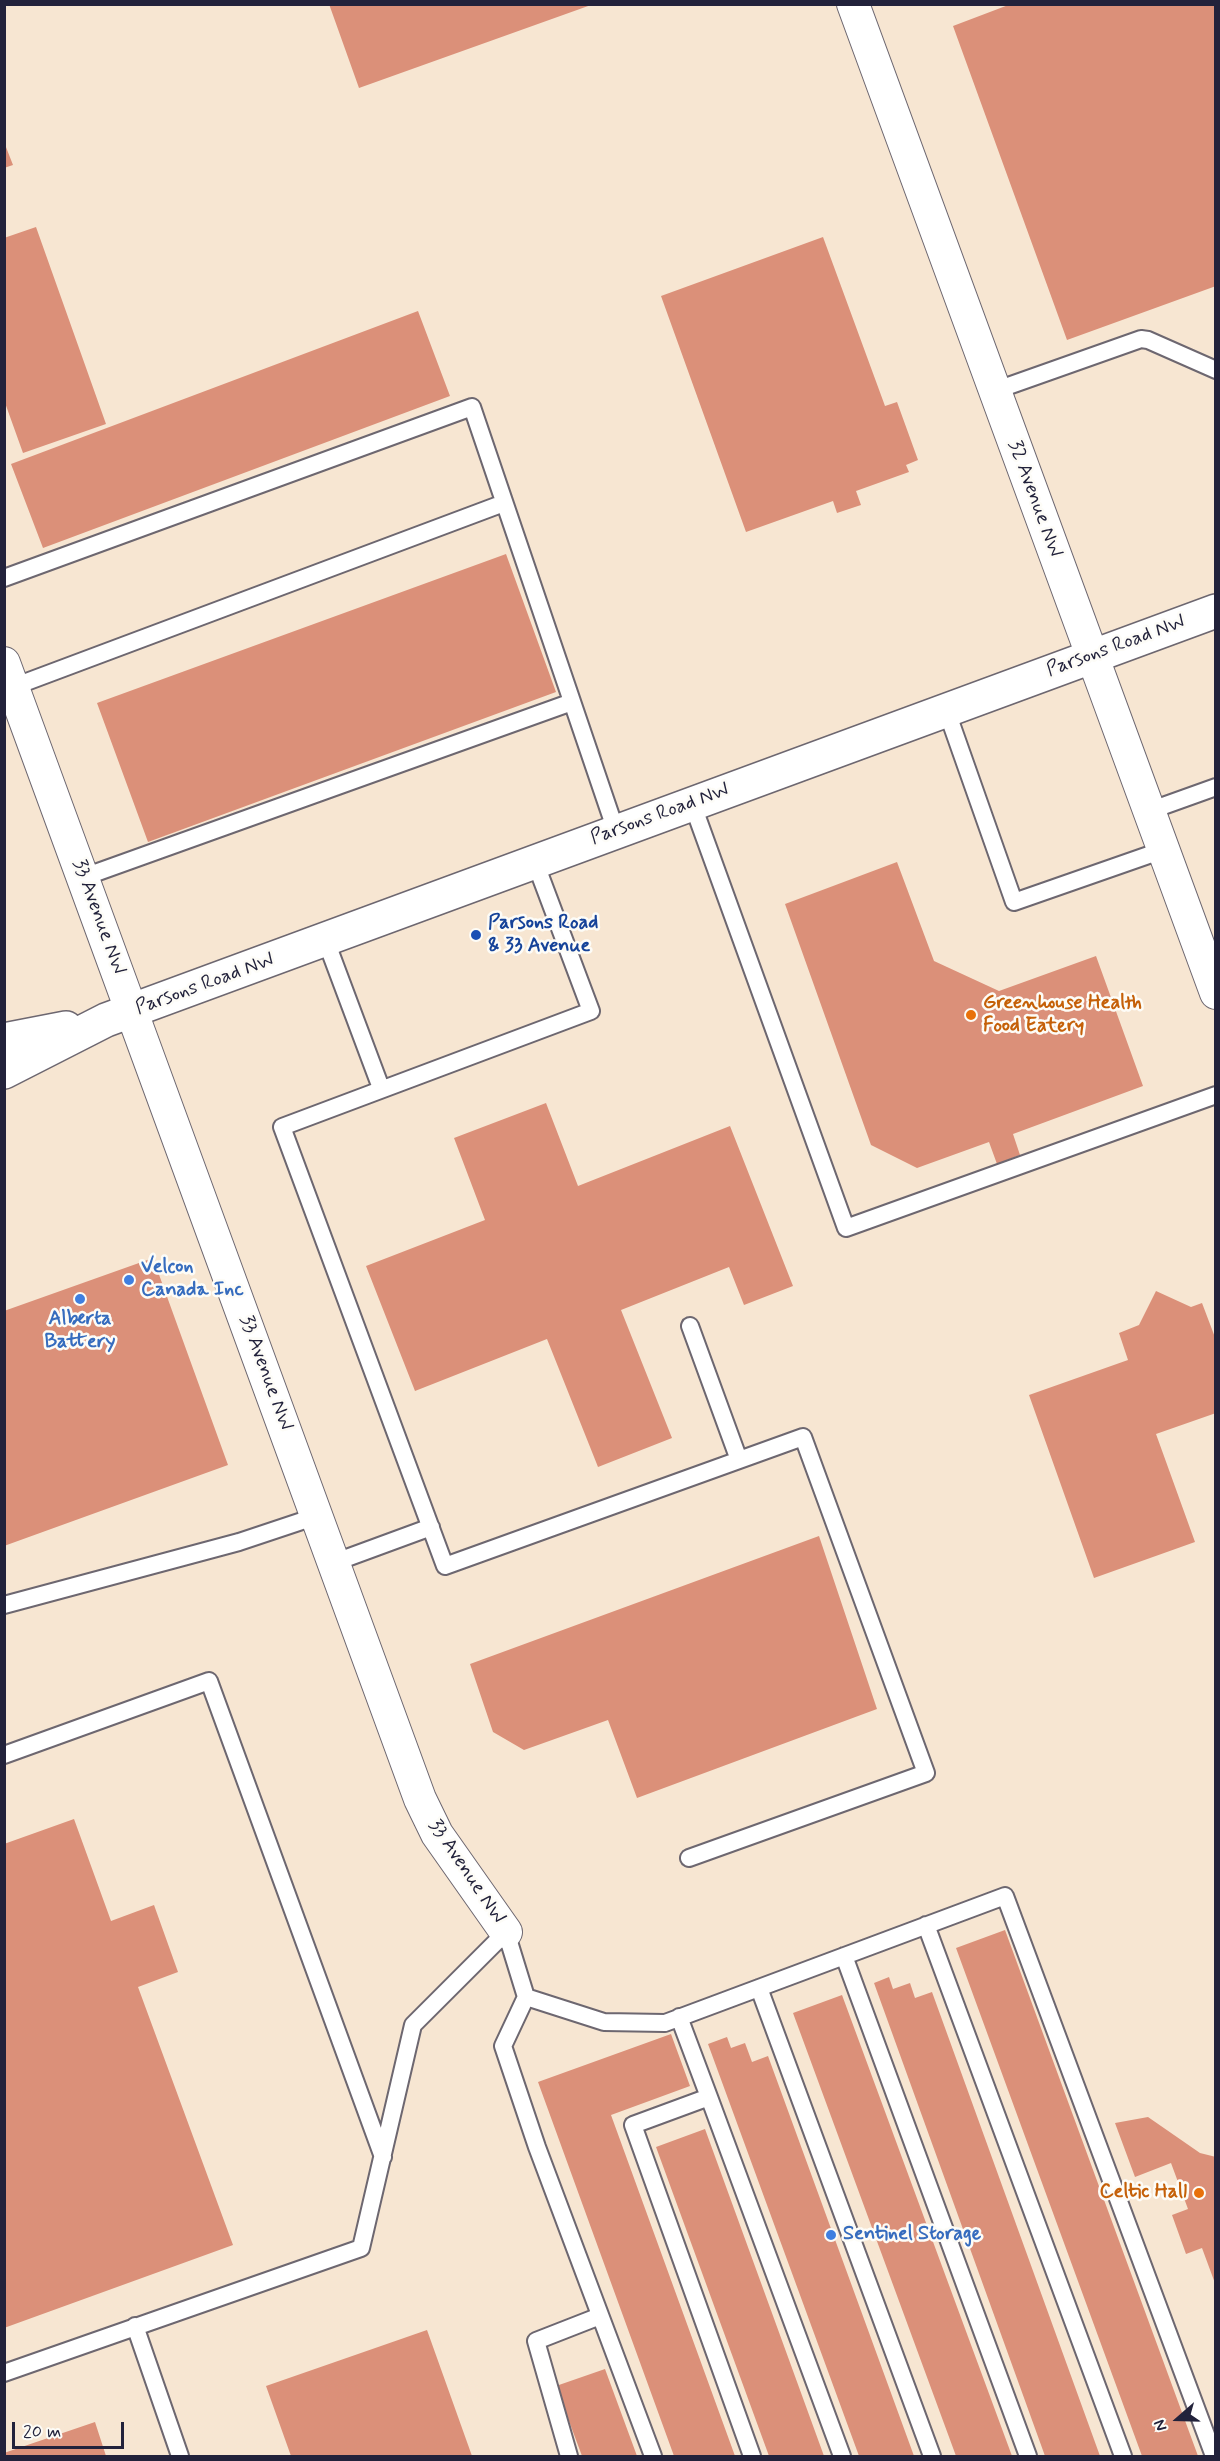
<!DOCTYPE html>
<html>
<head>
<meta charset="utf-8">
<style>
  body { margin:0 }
  #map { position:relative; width:1220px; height:2461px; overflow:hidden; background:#f7e6d2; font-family:Mynerve,sans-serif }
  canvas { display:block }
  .frame { position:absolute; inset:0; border:6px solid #22223b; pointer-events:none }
  .north { position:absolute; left:1148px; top:2389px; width:60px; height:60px; -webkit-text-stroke:4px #fdfcf7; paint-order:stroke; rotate:250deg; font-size:16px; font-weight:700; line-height:24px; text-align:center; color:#22223b }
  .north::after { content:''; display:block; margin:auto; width:21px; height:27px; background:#22223b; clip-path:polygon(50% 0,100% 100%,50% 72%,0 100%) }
  .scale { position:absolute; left:12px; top:2422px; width:112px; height:27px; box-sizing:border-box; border:3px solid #22223b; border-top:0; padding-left:8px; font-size:18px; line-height:21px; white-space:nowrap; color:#22223b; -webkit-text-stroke:4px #fdfcf7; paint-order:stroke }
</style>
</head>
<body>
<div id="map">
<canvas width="1220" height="2461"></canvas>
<div class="frame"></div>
<div class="north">N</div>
<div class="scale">20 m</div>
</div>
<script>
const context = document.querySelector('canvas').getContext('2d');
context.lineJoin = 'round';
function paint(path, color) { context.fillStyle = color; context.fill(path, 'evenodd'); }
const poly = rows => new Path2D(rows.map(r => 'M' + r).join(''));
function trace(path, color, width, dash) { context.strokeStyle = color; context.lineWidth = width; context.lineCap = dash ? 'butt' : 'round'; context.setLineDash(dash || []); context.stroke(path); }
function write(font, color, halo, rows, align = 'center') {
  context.font = font + ' Mynerve,sans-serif'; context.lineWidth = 5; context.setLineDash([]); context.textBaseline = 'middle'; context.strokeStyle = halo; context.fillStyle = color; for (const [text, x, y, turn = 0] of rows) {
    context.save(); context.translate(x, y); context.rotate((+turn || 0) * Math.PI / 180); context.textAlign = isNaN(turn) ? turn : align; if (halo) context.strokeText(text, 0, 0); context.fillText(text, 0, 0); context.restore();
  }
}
const building = poly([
  [329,4,591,4,591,5,359,88],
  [1011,4,1216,4,1216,286,1067,340,953,26],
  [4,142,13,165,4,168],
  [36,227,106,424,23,453,4,400,4,238],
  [823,237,885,406,897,402,918,460,906,465,909,472,856,491,861,505,837,513,833,501,746,532,661,296],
  [418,311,450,396,43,548,11,464],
  [506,554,556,692,148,842,97,703],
  [897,862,934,961,999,991,1096,956,1143,1086,1013,1134,1020,1155,997,1164,989,1142,917,1168,871,1145,785,904],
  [546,1103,578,1186,730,1126,793,1286,744,1305,729,1267,621,1310,672,1438,598,1467,547,1339,415,1391,366,1266,485,1220,454,1138],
  [153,1258,228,1465,4,1546,4,1311],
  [1156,1291,1191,1307,1202,1303,1216,1340,1216,1413,1156,1434,1195,1542,1094,1578,1029,1395,1128,1360,1119,1333,1139,1325],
  [819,1536,877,1709,637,1798,608,1720,524,1750,493,1732,470,1664],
  [74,1819,111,1921,154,1905,178,1972,138,1987,233,2245,4,2328,4,1844],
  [1005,1930,1198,2456,1142,2456,956,1948],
  [889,1977,893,1989,910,1983,915,1998,932,1992,1100,2456,1045,2456,874,1983],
  [842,1995,1012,2456,956,2456,793,2013],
  [671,2034,690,2086,611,2115,735,2456,674,2456,538,2082],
  [727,2037,731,2048,745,2043,752,2062,768,2056,914,2456,859,2456,708,2044],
  [1148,2117,1200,2153,1216,2157,1216,2286,1202,2248,1186,2254,1172,2215,1188,2209,1171,2163,1135,2177,1115,2123],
  [705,2129,824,2456,769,2456,656,2147],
  [427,2330,472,2456,291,2456,266,2386],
  [605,2369,637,2456,582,2456,556,2386],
  [95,2422,106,2456,4,2456,4,2453]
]);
const lane = poly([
  [994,391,1141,339,1148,340,1216,370],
  [4,578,472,407,616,831],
  [13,687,504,503],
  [946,709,1014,902,1163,850],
  [692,803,846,1228,1216,1095],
  [1149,811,1216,787],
  [535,862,591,1011,282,1127,445,1566,803,1437,926,1773,689,1858],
  [84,877,572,702],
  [326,941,381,1088],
  [690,1326,739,1460],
  [333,1563,431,1527],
  [4,1605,239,1542,317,1516],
  [4,1755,209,1681,383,2157],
  [926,1925,1123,2456],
  [844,1956,1028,2456],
  [759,1988,932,2456],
  [526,1997,604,2022,665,2023,1005,1896,1214,2456],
  [679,2017,709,2097,633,2125,752,2456],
  [709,2097,842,2456],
  [135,2326,180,2456],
  [4,2373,361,2248,413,2025,506,1932,526,1997,503,2046,537,2147,653,2456],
  [569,2456,536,2341,600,2316]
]);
const street = poly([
  [853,4,1216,993],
  [4,663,420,1799,437,1834,506,1932]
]);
const secondary = poly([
  [4,1040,66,1028],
  [4,1072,106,1020,1216,611]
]);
const markers = [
  [476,935,6,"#1a4fb4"],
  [971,1015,6,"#e8710a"],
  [129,1280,6,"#3f7fe0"],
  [80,1299,6,"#3f7fe0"],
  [1199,2193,6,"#e8710a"],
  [831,2235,6,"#3f7fe0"]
];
const streetNames = [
  ["32 Avenue NW",1034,499,70],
  ["Parsons Road NW",1116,647,-20],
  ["Parsons Road NW",660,815,-20],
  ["33 Avenue NW",98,917,70],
  ["Parsons Road NW",205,985,-20],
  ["33 Avenue NW",265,1373,70],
  ["33 Avenue NW",466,1872,56]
];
const transitNames = [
  ["Parsons Road",488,924],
  ["& 33 Avenue",488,947]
];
const foodNames = [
  ["Greenhouse Health",983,1004],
  ["Food Eatery",983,1027],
  ["Celtic Hall",1187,2193,"right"]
];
const shopNames = [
  ["Velcon",141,1268],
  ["Canada Inc",141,1291],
  ["Alberta",80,1320,"center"],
  ["Battery",80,1343,"center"],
  ["Sentinel Storage",843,2235]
];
paint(building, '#db9079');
trace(lane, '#6d6770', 20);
trace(street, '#6d6770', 34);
trace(secondary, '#6d6770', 36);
trace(lane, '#fff', 16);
trace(street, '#fff', 32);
trace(secondary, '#fff', 33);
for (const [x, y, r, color] of markers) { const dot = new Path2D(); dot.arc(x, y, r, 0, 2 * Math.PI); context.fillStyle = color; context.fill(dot); trace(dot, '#fdfcf7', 2); }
write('20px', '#22223b', '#fdfcf7', streetNames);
write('bold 20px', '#164399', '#fdfcf7', transitNames, 'left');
write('bold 20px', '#c56008', '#fdfcf7', foodNames, 'left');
write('bold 20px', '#366cbe', '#fdfcf7', shopNames, 'left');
</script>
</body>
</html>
